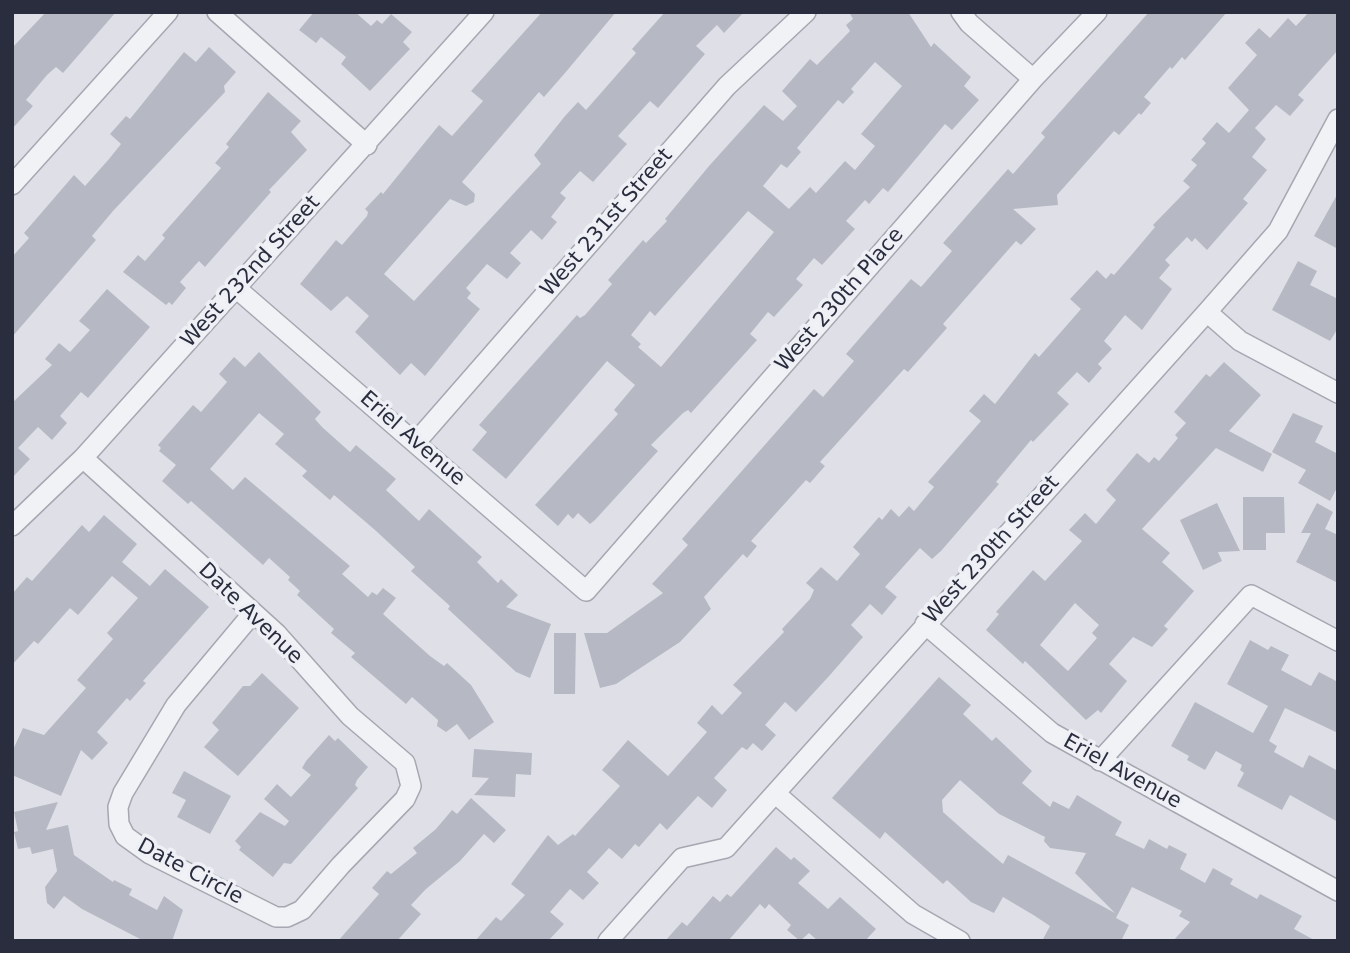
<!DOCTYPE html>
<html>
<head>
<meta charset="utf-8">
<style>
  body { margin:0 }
  #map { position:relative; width:1350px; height:953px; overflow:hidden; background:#dfe0e7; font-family:"DejaVu Sans",sans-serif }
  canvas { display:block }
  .frame { position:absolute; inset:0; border:14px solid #292d3d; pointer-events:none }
</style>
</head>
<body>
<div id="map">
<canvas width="1350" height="953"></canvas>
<div class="frame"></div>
</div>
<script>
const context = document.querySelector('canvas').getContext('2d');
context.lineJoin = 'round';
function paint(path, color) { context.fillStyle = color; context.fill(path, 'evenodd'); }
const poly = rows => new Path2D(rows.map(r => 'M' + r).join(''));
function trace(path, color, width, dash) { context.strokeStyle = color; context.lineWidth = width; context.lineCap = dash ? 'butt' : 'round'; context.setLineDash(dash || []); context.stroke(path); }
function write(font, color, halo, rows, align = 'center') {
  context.font = font + ' "DejaVu Sans",sans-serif'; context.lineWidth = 7; context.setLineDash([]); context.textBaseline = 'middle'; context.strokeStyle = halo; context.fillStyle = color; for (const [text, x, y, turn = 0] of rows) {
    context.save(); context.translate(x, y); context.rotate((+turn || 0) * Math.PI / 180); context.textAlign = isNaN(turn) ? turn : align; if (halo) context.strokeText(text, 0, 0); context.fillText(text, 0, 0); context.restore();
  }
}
const building = poly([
  [46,12,116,12,63,73,56,67,47,75,26,100,33,106,12,129,12,48],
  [314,12,355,12,371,26,377,20,382,24,391,14,412,32,403,42,410,49,370,91,341,64,346,57,321,37,316,43,299,30],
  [542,12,616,12,565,73,544,97,539,92,462,182,475,194,474,202,466,206,450,199,384,274,414,301,541,164,534,155,565,116,578,102,586,110,636,53,632,49,665,12,744,12,724,33,717,25,696,46,705,54,658,108,650,101,618,136,627,144,593,182,580,171,560,193,566,198,551,217,557,222,542,240,531,230,510,253,521,263,507,279,487,264,466,288,471,293,467,298,480,309,425,376,411,363,400,375,355,332,369,316,347,296,331,311,300,284,336,240,342,245,367,216,368,212,365,209,381,192,383,194,439,125,452,136,483,101,471,91],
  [849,12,908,12,931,47,934,43,971,77,964,86,979,100,952,130,945,124,888,192,883,188,869,204,865,200,846,221,855,229,822,265,814,258,796,279,803,285,774,317,768,312,750,334,757,340,691,413,688,410,683,413,651,445,658,451,595,520,590,524,578,513,573,519,568,514,558,526,535,505,618,414,614,410,635,385,607,361,506,479,472,450,487,432,479,425,577,315,580,318,585,315,612,284,608,280,643,240,646,243,667,221,665,219,709,166,764,105,783,121,797,106,782,91,810,59,817,65,850,31,846,25,853,19],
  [875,62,902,86,861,134,875,146,855,170,845,161,816,193,810,187,789,209,763,186,781,164,787,168,801,152,797,148,838,100,843,104,854,92,851,89],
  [748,211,774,232,661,367,638,347,641,344,631,335,650,311,655,316],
  [1149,12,1227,12,1185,60,1182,57,1172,69,1170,67,1144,97,1151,103,1141,115,1139,113,1119,135,1114,131,1057,195,1058,205,1013,209,1036,229,1021,245,1016,241,943,324,947,328,908,372,904,369,820,462,825,466,810,483,806,480,751,541,757,546,747,558,743,554,704,597,711,609,680,642,616,684,600,688,584,633,607,633,663,593,652,584,688,545,682,539,814,389,823,397,854,361,846,354,911,279,921,287,952,251,943,243,1008,169,1013,174,1045,137,1041,133],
  [1309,12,1338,12,1338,50,1298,95,1304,100,1290,116,1276,105,1255,128,1266,139,1252,157,1267,170,1243,199,1248,203,1207,250,1195,238,1192,242,1187,237,1165,260,1170,265,1159,278,1172,289,1142,330,1125,315,1104,341,1112,349,1098,364,1102,368,1089,383,1077,372,1057,393,1069,404,1033,442,1031,440,996,482,999,484,941,551,932,559,920,548,885,587,897,597,882,615,870,604,851,625,863,637,830,675,796,712,785,702,765,725,776,735,762,751,753,743,747,750,742,747,714,778,727,790,712,808,698,796,667,830,660,823,639,847,635,844,622,859,609,848,587,872,599,883,583,900,570,889,550,912,564,924,548,941,475,941,496,917,501,921,525,895,511,884,548,835,558,845,573,834,575,836,620,786,602,770,628,740,668,776,707,732,697,723,712,705,722,715,742,693,733,685,784,632,782,629,810,599,814,590,806,583,821,567,837,581,860,554,853,547,879,517,882,520,891,509,899,517,909,506,914,511,934,487,928,482,981,421,969,411,984,394,995,404,1035,353,1039,357,1081,309,1070,299,1097,270,1106,279,1111,273,1114,275,1134,252,1155,227,1153,225,1190,187,1183,181,1197,165,1191,160,1206,143,1202,139,1217,122,1229,133,1249,110,1228,88,1257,55,1245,43,1259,28,1270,38,1288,18,1296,26],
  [209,47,236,72,224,86,225,92,113,211,92,236,96,240,12,337,12,257,29,238,24,233,74,175,85,186,109,159,121,144,110,134,126,116,130,119,184,52,196,62],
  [268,92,301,121,291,132,307,150,269,190,271,192,205,267,199,261,180,282,186,288,172,305,169,302,166,305,123,272,138,255,145,261,165,238,162,235,221,168,215,163,229,147,226,144],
  [1338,193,1338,249,1314,236],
  [1298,261,1317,271,1310,285,1338,299,1338,328,1330,341,1272,310],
  [107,289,150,327,88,398,81,392,60,416,67,423,52,440,38,427,18,448,30,459,12,478,12,403,52,365,45,359,59,343,70,352,90,330,79,321],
  [259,352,321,412,315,419,322,427,350,452,356,445,396,479,386,490,419,521,429,509,482,557,477,562,498,583,501,579,518,595,506,607,551,624,530,678,516,672,448,609,450,606,411,571,415,567,375,530,334,495,330,500,302,476,307,471,275,444,284,434,259,413,210,469,233,490,245,477,350,566,342,574,368,597,372,592,377,595,383,588,396,598,383,614,430,656,444,666,447,663,471,685,494,722,469,740,457,724,446,732,437,726,438,720,412,697,406,704,351,657,355,653,331,633,334,629,297,595,300,591,288,580,290,577,269,558,263,565,191,501,188,504,162,481,176,465,159,451,161,448,158,445,193,405,201,412,227,382,219,374,234,357,245,367],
  [1224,362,1261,395,1229,431,1272,454,1263,472,1216,448,1142,529,1170,553,1162,562,1194,591,1164,626,1168,629,1152,647,1133,637,1109,664,1127,681,1101,713,1098,710,1086,720,1025,661,1023,664,986,630,999,614,996,612,1033,570,1045,581,1082,541,1069,530,1085,513,1096,524,1116,500,1106,490,1137,453,1149,463,1154,457,1159,461,1178,438,1175,435,1186,423,1174,412,1206,374,1210,377],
  [1075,603,1099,625,1092,633,1097,638,1068,671,1040,645],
  [1293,413,1323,426,1315,442,1338,454,1338,486,1330,501,1298,483,1306,470,1272,452],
  [1243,497,1284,497,1285,533,1266,533,1266,550,1243,550],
  [1217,503,1240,551,1218,552,1222,561,1203,570,1180,520],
  [1317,503,1333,512,1325,529,1338,535,1338,583,1296,562,1311,533,1301,533],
  [104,515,137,544,122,562,150,586,165,569,209,607,143,681,146,683,130,701,127,698,97,732,108,743,92,760,81,750,61,796,12,775,12,752,23,728,44,735,86,688,77,680,113,639,107,633,138,598,112,576,78,615,70,608,38,644,34,641,12,665,12,594,27,577,32,581,82,525,89,532],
  [554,633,576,633,575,694,554,694],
  [1250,640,1268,650,1271,646,1289,655,1281,670,1311,686,1319,672,1338,682,1338,733,1285,708,1269,741,1277,746,1274,752,1303,768,1309,755,1338,771,1338,822,1290,795,1282,810,1237,786,1244,773,1240,770,1242,765,1216,751,1205,770,1187,760,1189,756,1171,746,1195,702,1253,733,1268,706,1227,684],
  [262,673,299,708,238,776,204,747,219,730,212,723,243,686,250,686],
  [939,677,971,705,963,714,992,741,996,737,1032,771,1022,783,1050,807,1053,801,1069,809,1077,795,1122,822,1115,835,1144,849,1149,839,1167,849,1169,845,1187,854,1180,869,1205,883,1213,868,1233,879,1230,884,1257,899,1260,894,1302,916,1294,929,1316,941,1173,941,1190,922,1179,916,1182,911,1132,887,1116,918,1129,925,1121,941,1042,941,1050,926,1035,916,1003,897,994,913,971,902,947,880,943,884,885,832,880,839,832,798],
  [960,780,999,814,1045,837,1044,841,1050,848,1086,853,1075,873,1115,913,1008,855,1003,864,970,836,943,812,942,800],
  [329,735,335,741,338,738,368,767,357,780,355,785,358,788,291,864,284,863,273,877,239,850,241,847,235,841,260,812,285,826,289,821,264,799,277,784,291,797,311,775,302,768,306,761],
  [474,749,532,753,531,775,516,774,515,797,474,795,489,778,472,777],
  [184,771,231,796,210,834,177,817,186,800,172,793],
  [471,798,506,830,494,843,484,834,460,861,426,889,411,905,421,914,397,941,338,941,379,894,372,888,387,871,391,874,417,853,413,848,436,829,452,810,457,814],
  [58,802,46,830,68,825,74,855,113,882,114,880,132,889,129,895,157,910,164,896,183,910,172,941,144,941,82,909,64,896,54,909,47,903,45,887,57,871,53,849,32,854,30,847,18,849,14,832,18,831,14,812],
  [776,847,791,860,794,857,810,871,798,883,828,909,840,897,876,929,865,941,818,941,809,933,800,941,787,930,791,925,769,904,765,909,760,904,728,941,665,941,682,922,687,926,713,896,720,902,727,894,731,897]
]);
const street = poly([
  [217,12,367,145],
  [961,12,969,23,1033,79],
  [12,185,168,12],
  [236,288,586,591,1033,79,1097,12],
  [1207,312,1240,341,1338,393],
  [416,442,727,86,806,12],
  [83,458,277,634,350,716,405,763,411,786,405,799,341,865,302,910,287,917,276,917,150,854,125,836,119,824,118,807,123,793,176,705,253,613],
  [12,526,83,458,484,12],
  [925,624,1052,733,1338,891],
  [1100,761,1251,595,1338,641],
  [776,794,913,914,960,941],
  [608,941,682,858,726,848,1207,312,1278,231,1338,119]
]);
const streetNames = [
  ["West 231st Street",607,223,-49],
  ["West 232nd Street",251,272,-48],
  ["West 230th Place",840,300,-49],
  ["Eriel Avenue",412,439,41],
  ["West 230th Street",992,550,-48],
  ["Date Avenue",250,614,44],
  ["Eriel Avenue",1122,772,29],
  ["Date Circle",190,872,28]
];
paint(building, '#b6b9c3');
trace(street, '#a5a7b1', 22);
trace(street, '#f1f2f6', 19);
write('21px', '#292d3d', '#eef0f5', streetNames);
</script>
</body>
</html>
